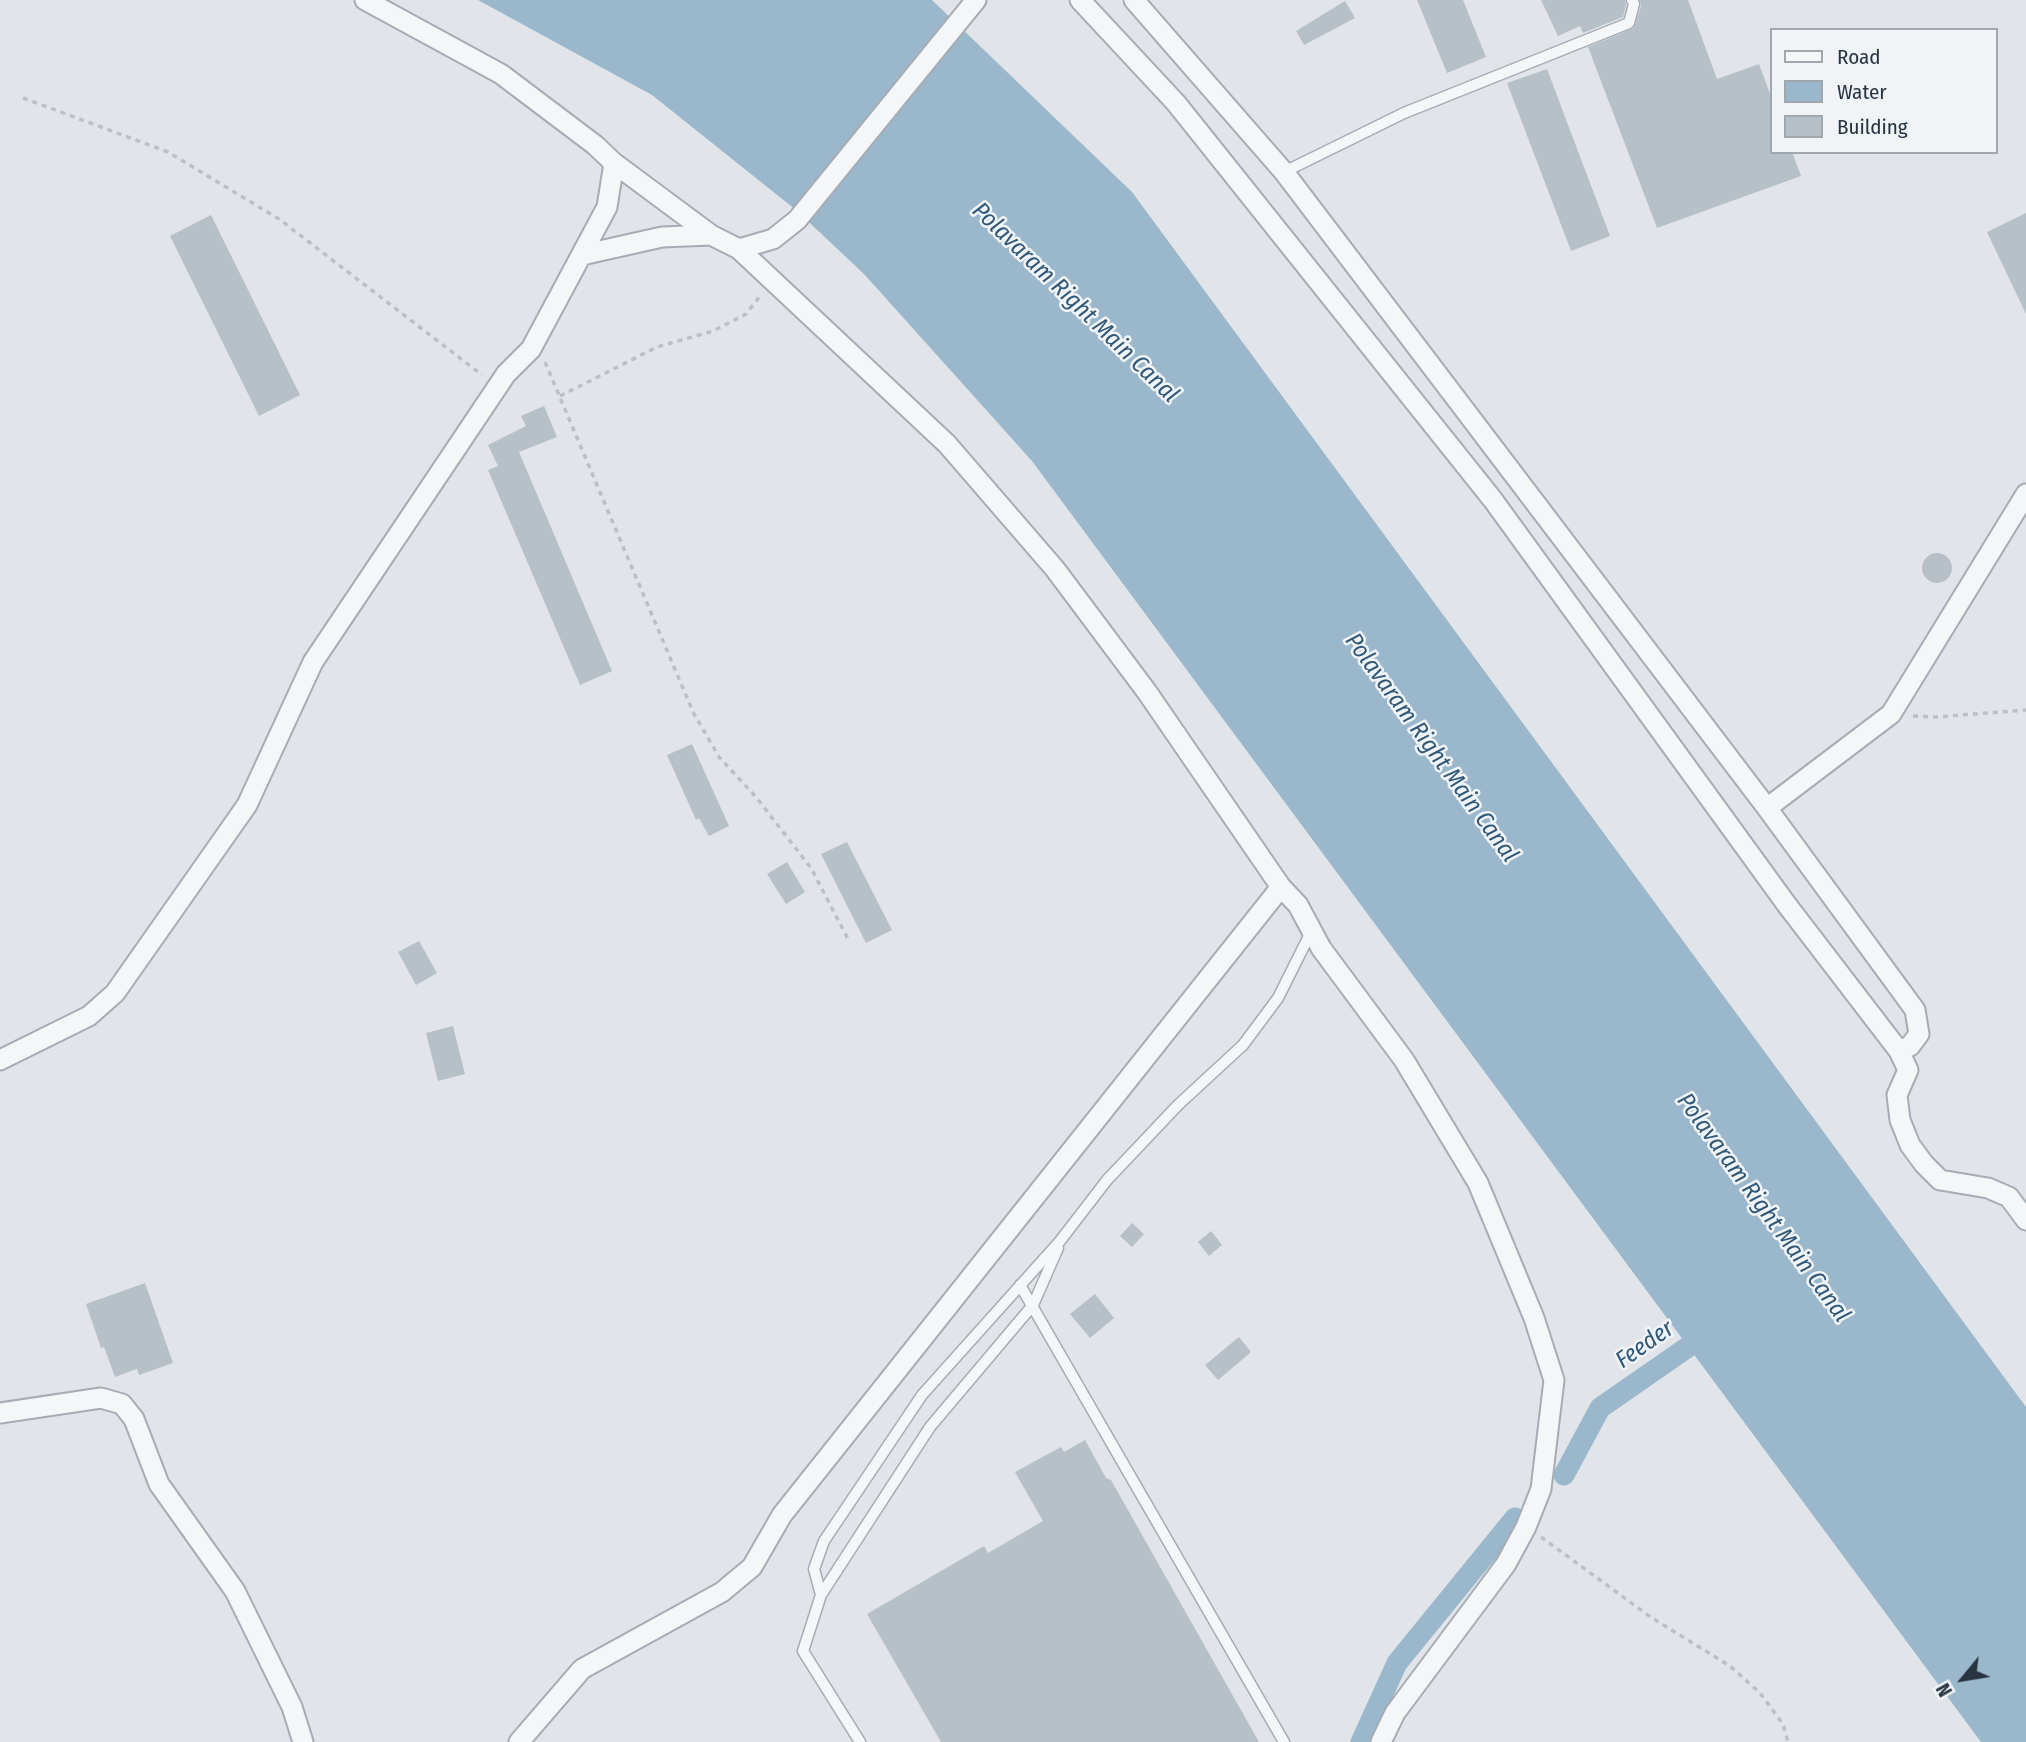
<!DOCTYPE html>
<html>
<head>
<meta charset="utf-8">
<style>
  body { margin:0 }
  #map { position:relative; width:2026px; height:1742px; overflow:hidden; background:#e1e5ea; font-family:"Fira Sans Condensed",sans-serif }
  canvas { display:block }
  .legend { position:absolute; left:1770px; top:28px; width:228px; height:126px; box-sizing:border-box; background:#f0f4f7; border:2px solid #a0a7af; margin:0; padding:9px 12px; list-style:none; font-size:21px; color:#283442 }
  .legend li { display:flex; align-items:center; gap:14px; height:35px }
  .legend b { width:35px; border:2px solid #a0a7af }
  .north { position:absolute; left:1928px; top:1644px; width:70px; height:70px; -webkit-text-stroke:5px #f0f4f7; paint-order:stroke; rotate:240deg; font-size:19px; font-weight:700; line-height:28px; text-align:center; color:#283442 }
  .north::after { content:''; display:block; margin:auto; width:24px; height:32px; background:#283442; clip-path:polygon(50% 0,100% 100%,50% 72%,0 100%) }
</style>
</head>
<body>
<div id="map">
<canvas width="2026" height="1742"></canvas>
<ul class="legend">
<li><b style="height:9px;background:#f4f6f8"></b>Road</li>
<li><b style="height:19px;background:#9ab7cc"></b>Water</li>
<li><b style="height:19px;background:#b7bfc7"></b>Building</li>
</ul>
<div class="north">N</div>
</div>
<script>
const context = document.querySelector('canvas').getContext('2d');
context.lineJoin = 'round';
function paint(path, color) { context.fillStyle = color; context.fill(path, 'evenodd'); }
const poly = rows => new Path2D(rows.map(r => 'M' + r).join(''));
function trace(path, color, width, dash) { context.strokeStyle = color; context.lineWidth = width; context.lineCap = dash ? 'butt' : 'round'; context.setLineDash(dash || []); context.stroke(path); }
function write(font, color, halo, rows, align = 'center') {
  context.font = font + ' "Fira Sans Condensed",sans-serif'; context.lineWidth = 5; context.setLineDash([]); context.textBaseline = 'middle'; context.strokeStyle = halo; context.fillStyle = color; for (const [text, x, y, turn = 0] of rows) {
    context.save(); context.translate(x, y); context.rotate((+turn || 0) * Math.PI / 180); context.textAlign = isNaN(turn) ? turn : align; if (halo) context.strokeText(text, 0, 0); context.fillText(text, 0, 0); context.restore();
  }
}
const water = poly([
  [478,0,932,0,1132,192,2026,1407,2026,1742,1981,1742,1032,461,864,274,796,210,652,95]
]);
const canal = poly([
  [1564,1475,1600,1408,1711,1331],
  [1361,1742,1397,1663,1515,1518]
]);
const building = poly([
  [1417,0,1463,0,1486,57,1447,73],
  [1541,0,1625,0,1626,5,1623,17,1583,33,1580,26,1558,36],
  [1640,0,1688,0,1717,79,1759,64,1772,99,1772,152,1792,152,1801,176,1657,228,1588,47,1634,28,1641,6],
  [1345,1,1355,18,1304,45,1296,31],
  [1547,69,1610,236,1571,251,1507,83],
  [2026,213,2026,314,1987,232],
  [211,215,300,395,259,416,170,236],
  [544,406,557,437,519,452,612,671,580,685,488,470,498,466,488,445,526,426,521,416],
  '1922 568a15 15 0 1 1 30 0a15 15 0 1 1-30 0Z',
  [692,744,729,826,709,836,699,818,696,820,667,755],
  [847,842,892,930,866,943,821,854],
  [787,862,805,892,786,904,767,874],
  [419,941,437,973,416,985,398,952],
  [453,1026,465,1074,438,1081,426,1033],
  [1132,1223,1144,1234,1132,1247,1120,1236],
  [1211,1231,1222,1245,1209,1256,1198,1242],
  [145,1283,173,1363,139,1375,137,1369,115,1377,104,1347,101,1348,86,1304],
  [1095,1294,1114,1318,1090,1338,1070,1314],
  [1239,1337,1251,1352,1218,1380,1205,1365],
  [1085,1440,1106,1478,1111,1480,1259,1742,941,1742,867,1614,984,1546,988,1553,1043,1521,1015,1472,1061,1447,1064,1452]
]);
const path = poly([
  [23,98,168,152,279,219,482,375],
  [545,362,693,712,719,757,756,797,811,868,849,941],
  [560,396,657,347,713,331,746,314,760,296],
  [1913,716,1935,717,2026,710],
  [1541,1537,1652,1618,1730,1666,1760,1693,1783,1724,1788,1742]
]);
const service = poly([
  [1284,172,1404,113,1629,23,1634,4,1632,0],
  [1020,1285,1284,1742],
  [821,1595,814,1569,824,1541,922,1395,1060,1241,1107,1180,1178,1105,1243,1045,1278,998,1312,930],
  [860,1742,803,1651,821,1595,930,1427,1033,1305,1058,1248]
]);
const minor = poly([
  [1080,0,1176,103,1493,500,1787,905,1899,1051,1908,1070,1897,1095,1900,1120,1910,1145,1924,1164,1940,1180,1988,1188,2009,1197,2026,1220],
  [1134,0,1284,172,1767,808,1915,1010,1919,1034,1910,1046,1899,1051],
  [614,163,711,235],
  [739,249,773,239,797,220,976,0],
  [582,255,662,237,711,235,739,249,947,444,1055,569,1147,692,1281,887,1298,905,1321,948,1404,1060,1478,1183,1534,1318,1554,1380,1541,1489,1526,1527,1506,1564,1395,1713,1381,1742],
  [1767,808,1891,714,2026,494],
  [0,1060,89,1016,115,993,247,805,313,662,506,374,531,349,607,207,614,163,595,145,501,74,365,0],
  [0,1413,101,1398,122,1404,134,1419,159,1484,235,1591,292,1707,303,1742],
  [519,1742,582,1669,722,1592,752,1567,782,1515,1281,887]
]);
const waterNames = [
  ["Polavaram Right Main Canal",1075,303,44],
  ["Polavaram Right Main Canal",1431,748,54],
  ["Polavaram Right Main Canal",1763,1208,54],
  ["Feeder",1645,1345,-35]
];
paint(water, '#9ab7cc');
trace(canal, '#9ab7cc', 21);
paint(building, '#b7bfc7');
trace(service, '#a6acb4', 13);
trace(minor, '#a6acb4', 23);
trace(path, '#bbc0c5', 3.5, [5, 5]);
trace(service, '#f4f6f8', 10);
trace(minor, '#f4f6f8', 19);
write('italic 24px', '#305878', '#f0f4f7', waterNames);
</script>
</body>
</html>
